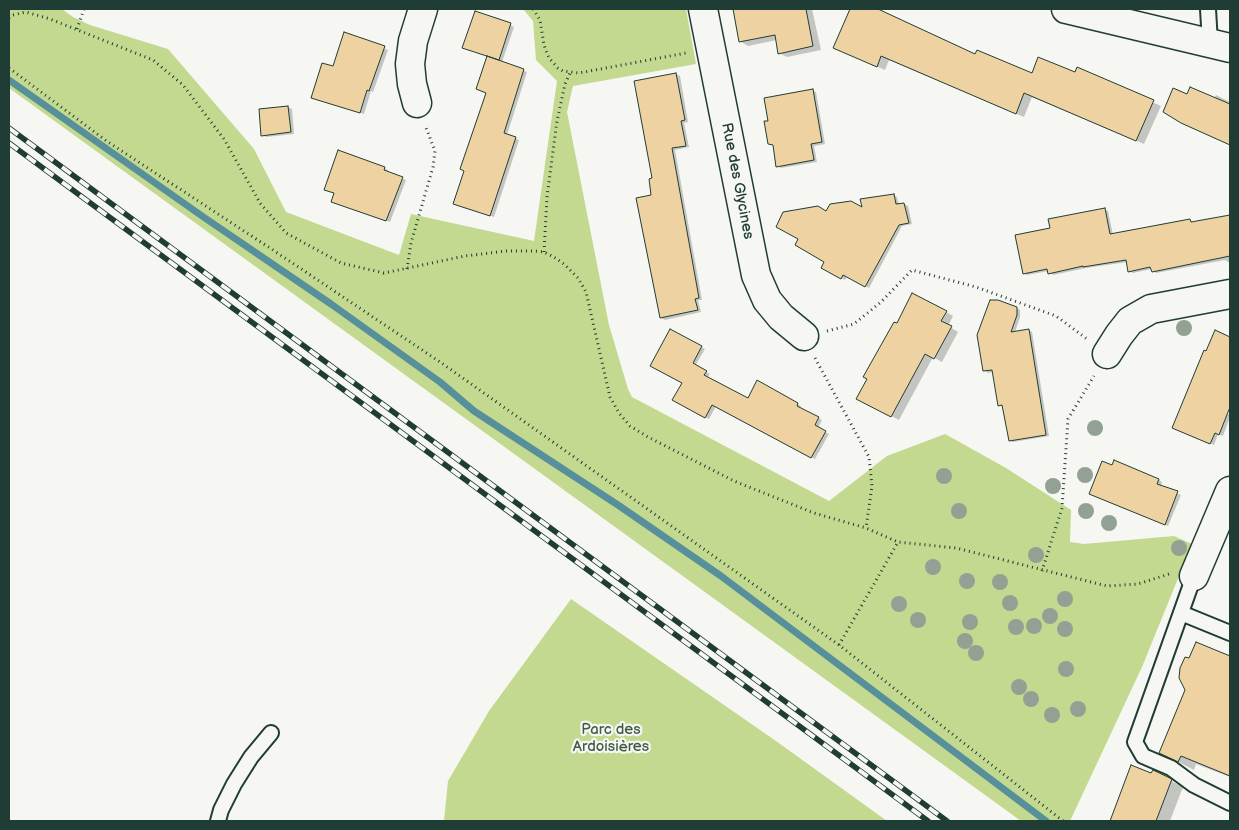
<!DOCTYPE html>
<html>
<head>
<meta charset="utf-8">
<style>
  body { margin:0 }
  #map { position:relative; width:1239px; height:830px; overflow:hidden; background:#f6f6f2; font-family:"Balsamiq Sans",sans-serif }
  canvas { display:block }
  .frame { position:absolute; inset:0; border:10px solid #1f3d34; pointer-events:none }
</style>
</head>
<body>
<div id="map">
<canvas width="1239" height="830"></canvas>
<div class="frame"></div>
</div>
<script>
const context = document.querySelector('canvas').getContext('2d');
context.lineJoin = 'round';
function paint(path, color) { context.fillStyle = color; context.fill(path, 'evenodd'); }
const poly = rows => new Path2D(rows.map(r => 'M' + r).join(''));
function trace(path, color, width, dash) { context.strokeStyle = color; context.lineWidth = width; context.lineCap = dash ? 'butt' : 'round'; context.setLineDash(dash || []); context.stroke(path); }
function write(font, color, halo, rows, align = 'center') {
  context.font = font + ' "Balsamiq Sans",sans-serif'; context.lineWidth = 4.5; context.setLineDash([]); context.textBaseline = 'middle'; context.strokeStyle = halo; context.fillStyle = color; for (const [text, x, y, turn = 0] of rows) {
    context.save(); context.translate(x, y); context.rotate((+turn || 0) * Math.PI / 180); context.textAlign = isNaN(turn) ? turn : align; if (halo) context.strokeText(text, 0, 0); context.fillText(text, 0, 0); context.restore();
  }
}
const green = poly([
  [9,9,62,9,73,17,90,25,168,49,254,149,286,212,399,255,411,214,534,241,557,81,536,60,533,21,523,9,686,9,696,64,573,86,567,112,609,325,628,389,632,397,829,501,887,456,945,434,1006,468,1071,510,1070,542,1084,544,1174,536,1192,544,1142,667,1070,821,1021,821,9,88],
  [571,599,776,741,887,821,444,821,448,781,489,711]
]);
const shadow = poly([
  [735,9,812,9,821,50,787,57,779,53,777,40,748,46,740,41],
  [851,9,863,9,976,56,1033,75,1076,74,1078,69,1161,106,1144,144,1032,97,1024,117,889,60,885,70,835,48],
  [510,25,514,27,502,62,527,72,507,135,519,140,494,217,458,205,488,93,488,56],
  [344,34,388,50,373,92,371,91,364,114,316,99,334,68],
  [676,74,680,76,688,122,684,123,689,147,675,150,702,300,698,300,701,312,665,320,661,318,653,196,653,179],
  [812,90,816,92,825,144,814,146,817,162,781,168,778,166,774,145,769,143,770,122],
  [1216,95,1230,102,1230,144,1189,126,1188,96,1214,99],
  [288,107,292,109,294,134,266,137,263,135],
  [384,168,388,170,387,173,406,180,390,222,333,202,336,194,329,191],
  [894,195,897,197,899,205,904,204,908,206,912,224,902,226,869,288,847,276,845,280,822,267,826,261,800,239,827,213,864,209],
  [1104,209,1108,211,1113,235,1190,220,1194,223,1230,216,1230,263,1225,260,1156,273,1152,269,1133,273,1129,271,1128,262,1086,268,1053,275,1049,271,1027,275,1024,273,1051,229],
  [1017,308,1020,310,1020,317,1015,332,1029,330,1032,332,1049,436,1013,442,1010,440,1004,407,999,405,993,372,988,373,985,371],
  [946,312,953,316,948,326,958,332,942,362,933,357,899,420,864,402,898,324],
  [670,331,705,349,695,366,710,374,707,378,749,400,758,382,801,406,800,409,822,420,818,428,829,434,815,459,716,406,709,419,677,402,683,383],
  [1215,332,1230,338,1230,404,1227,413,1230,415,1230,417,1223,436,1218,434,1214,445,1177,429],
  [1159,480,1162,482,1161,486,1181,495,1168,526,1094,495],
  [1196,644,1230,658,1230,777,1196,764,1194,770,1161,753,1186,690,1190,660],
  [1132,767,1171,781,1183,787,1170,821,1112,821]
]);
const stream = poly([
  [9,80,202,216,331,304,440,382,474,411,618,505,721,576,1046,821]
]);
const building = poly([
  [733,9,806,9,813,46,778,54,775,35,739,42,733,9],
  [850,9,878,9,975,54,977,50,1032,73,1038,57,1075,72,1077,67,1154,100,1136,141,1024,93,1016,114,881,56,877,67,833,48,850,9],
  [475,11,511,23,499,60,462,48,475,11],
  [344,32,385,46,369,91,367,90,360,113,311,98,322,63,333,66,344,32],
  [487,56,524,69,504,133,516,137,490,216,453,204,464,171,460,169,486,93,476,89,487,56],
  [676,73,685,120,681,121,686,146,672,148,699,298,695,299,698,310,660,318,636,198,651,195,649,179,652,178,634,81,676,73],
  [1190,87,1230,104,1230,145,1181,123,1163,112,1173,88,1187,94,1190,87],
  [813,89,822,142,811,144,814,160,776,167,773,145,768,144,764,121,768,121,764,98,813,89],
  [288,106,291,132,261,136,259,109,288,106],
  [338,150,385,167,384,170,403,177,386,221,331,202,334,193,324,190,338,150],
  [894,194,896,204,904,203,909,223,899,225,865,287,843,275,841,279,821,268,824,262,795,245,798,239,776,227,783,212,818,206,826,211,830,204,851,201,862,207,860,199,894,194],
  [1105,208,1110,234,1190,219,1191,222,1230,215,1230,256,1152,272,1150,267,1128,272,1126,260,1083,267,1083,266,1048,274,1047,269,1023,274,1015,235,1050,228,1048,219,1105,208],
  [912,293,947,311,941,321,952,326,934,359,925,354,891,417,856,399,867,379,863,377,894,322,897,323,912,293],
  [990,300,998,300,1017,307,1017,315,1011,332,1029,329,1046,435,1009,441,1002,405,998,406,992,370,983,371,977,335,990,300],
  [670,329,702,346,693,363,707,371,704,375,748,398,757,380,798,403,797,406,819,417,815,425,826,431,811,458,712,405,705,418,672,400,682,383,650,366,670,329],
  [1215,330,1230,337,1230,407,1219,435,1215,433,1210,444,1172,428,1204,350,1206,351,1215,330],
  [1114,460,1159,479,1157,484,1178,491,1165,525,1089,494,1102,461,1112,465,1114,460],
  [1196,642,1230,656,1230,776,1181,756,1178,762,1159,753,1185,690,1179,678,1180,668,1185,657,1189,658,1196,642],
  [1131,765,1151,773,1153,770,1172,779,1156,821,1110,821,1131,765]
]);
const path = poly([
  [533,9,540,20,544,45,549,58,558,68,563,71,579,73,686,53],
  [9,18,13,15,26,12,50,19,153,60,183,85,224,139,260,203,286,233,341,263,384,273,465,256,506,251,534,251,544,252,554,257,564,264,578,278,586,292,610,397,619,413,630,426,648,437,734,481,814,513,866,528,898,542,956,548,1107,586,1138,584,1169,574],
  [77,29,84,9],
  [9,68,108,142,273,250,443,364,839,645,1063,821],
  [544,252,547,197,557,121,565,84,570,73],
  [407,269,411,243,433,167,435,151,425,125],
  [827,331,854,324,881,302,912,270,976,287,1056,316,1087,339],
  [815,358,869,457,872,486,866,528],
  [1042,571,1062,508,1068,419,1094,376],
  [839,645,898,542]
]);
const service = poly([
  [1208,9,1210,43],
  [1194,576,1135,742,1143,756,1171,768,1194,785,1230,803],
  [1181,613,1230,633],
  [218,821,221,810,234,784,251,757,271,733]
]);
const minor = poly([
  [703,9,756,275,767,300,781,317,804,336],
  [1066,9,1230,48],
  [417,103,412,84,410,64,413,41,423,9],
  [1107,354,1119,335,1130,321,1151,309,1230,294],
  [1194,576,1230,491]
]);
const rail = poly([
  [9,128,947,821],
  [9,143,928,821]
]);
const trees = [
  [1184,328],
  [1095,428],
  [1085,475],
  [944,476],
  [1053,486],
  [959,511],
  [1086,511],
  [1109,523],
  [1179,548],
  [1036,555],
  [933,567],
  [967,581],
  [1000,582],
  [1065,599],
  [1010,603],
  [899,604],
  [1050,616],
  [918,620],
  [970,622],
  [1034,626],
  [1016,627],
  [1065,629],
  [965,641],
  [976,653],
  [1066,669],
  [1019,687],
  [1031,699],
  [1078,709],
  [1052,715]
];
const streetNames = [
  ["Rue des Glycines",737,181,79]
];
const parkNames = [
  ["Parc des",611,730],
  ["Ardoisières",611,747]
];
paint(green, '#c3d98f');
paint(shadow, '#0003');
trace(stream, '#57909a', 7);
paint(building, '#efd2a2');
trace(building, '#1f3d34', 1);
trace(service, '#1f3d34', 18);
trace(minor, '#1f3d34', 31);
trace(path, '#1f3d34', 3, [1, 4]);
trace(service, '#f6f6f2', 14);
trace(minor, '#f6f6f2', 28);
trace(rail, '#1f3d34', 5.5);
trace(rail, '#f6f6f2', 4, [11]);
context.fillStyle = '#92a193';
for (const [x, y] of trees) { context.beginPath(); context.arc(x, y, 8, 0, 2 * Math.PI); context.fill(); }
write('15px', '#1f3d34', '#f6f6f2', streetNames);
write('15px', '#405c46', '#f6f6f2', parkNames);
</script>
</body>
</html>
